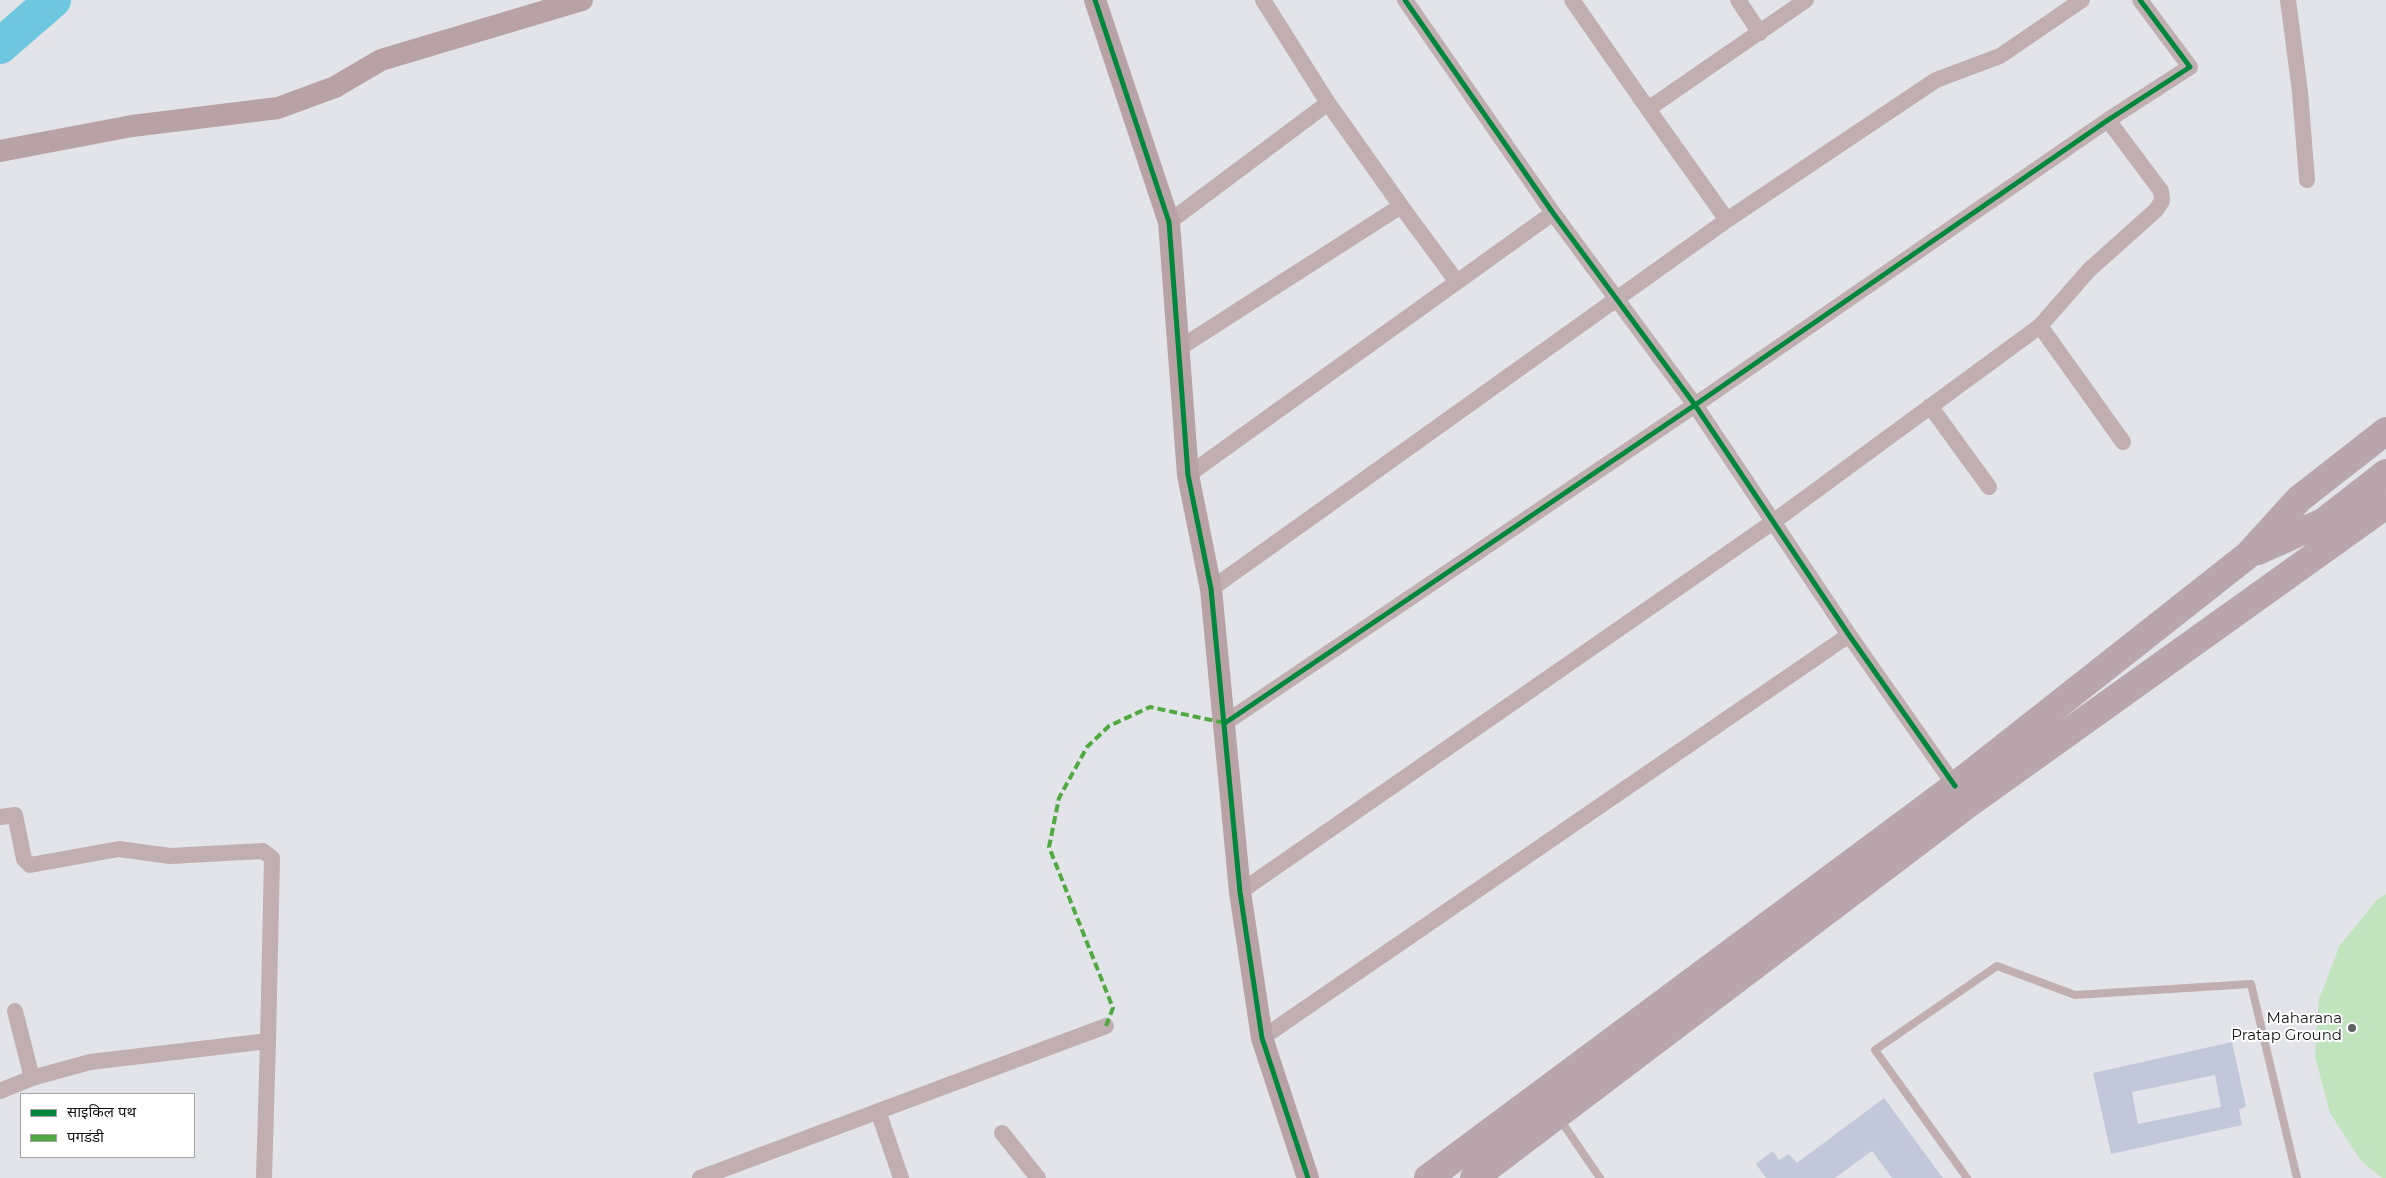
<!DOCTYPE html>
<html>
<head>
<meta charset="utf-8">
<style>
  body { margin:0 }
  #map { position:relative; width:2386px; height:1178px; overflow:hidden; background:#e2e4e9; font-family:Montserrat,"Noto Sans Devanagari",sans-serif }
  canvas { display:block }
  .legend { position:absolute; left:20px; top:1093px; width:175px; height:65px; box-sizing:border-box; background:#fff; border:1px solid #a1a2a3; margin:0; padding:6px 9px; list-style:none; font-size:15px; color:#151619 }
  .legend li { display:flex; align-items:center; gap:10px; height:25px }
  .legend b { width:25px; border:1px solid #a1a2a3 }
</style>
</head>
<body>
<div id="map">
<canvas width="2386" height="1178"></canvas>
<ul class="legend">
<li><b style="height:6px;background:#00873e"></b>साइकिल पथ</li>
<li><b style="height:6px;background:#51a942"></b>पगडंडी</li>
</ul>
</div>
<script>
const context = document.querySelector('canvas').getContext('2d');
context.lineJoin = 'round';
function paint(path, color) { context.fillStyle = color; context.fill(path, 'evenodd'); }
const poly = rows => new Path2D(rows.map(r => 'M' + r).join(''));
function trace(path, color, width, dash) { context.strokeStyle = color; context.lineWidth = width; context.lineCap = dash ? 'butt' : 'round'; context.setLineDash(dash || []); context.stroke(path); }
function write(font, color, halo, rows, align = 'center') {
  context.font = font + ' Montserrat,sans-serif'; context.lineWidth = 4; context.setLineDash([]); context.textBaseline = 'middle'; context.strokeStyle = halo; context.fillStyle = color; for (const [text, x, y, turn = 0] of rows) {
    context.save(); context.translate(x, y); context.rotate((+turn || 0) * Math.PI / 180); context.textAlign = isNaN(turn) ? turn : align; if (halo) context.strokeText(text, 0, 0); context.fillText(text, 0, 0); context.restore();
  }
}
const green = poly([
  [2386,894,2386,1178,2382,1178,2361,1161,2330,1113,2315,1057,2319,999,2340,945,2377,900]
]);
const river = poly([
  [0,46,53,0]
]);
const building = poly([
  [2232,1042,2246,1106,2239,1110,2242,1125,2111,1154,2093,1073],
  [2215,1075,2221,1107,2138,1124,2132,1092],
  [1884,1098,1943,1178,1892,1178,1872,1151,1835,1178,1766,1178,1756,1164,1773,1151,1779,1160,1789,1154,1797,1163]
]);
const lane = poly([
  [1559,1118,1600,1178],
  [1967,1178,1875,1050,1997,966,2075,995,2251,984,2297,1178]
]);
const street = poly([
  [1405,0,1553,213,1695,405,1849,635,1955,786],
  [1572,0,1648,109],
  [1738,0,1760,33],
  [2288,0,2300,92,2307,180],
  [1401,206,1457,282],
  [1727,220,1936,80,2000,56,2082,0],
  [1169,222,1328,103],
  [2040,326,2089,270,2156,210,2162,201,2161,191,2108,120],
  [1178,349,1401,206,1328,103,1263,0],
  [1930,406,1989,487],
  [1188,475,1553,213],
  [1211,589,1727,220,1648,109,1806,0],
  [1225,723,1695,405,2108,120,2190,67,2140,0],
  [0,817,15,815,24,859,30,865,119,849,170,856,263,851,272,858,268,1041],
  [1240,892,1773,522,2040,326,2123,442],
  [15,1011,32,1078],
  [1262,1038,1849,635],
  [0,1091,32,1078,90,1062,268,1041,264,1178],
  [878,1111,901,1178],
  [1002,1133,1038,1178],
  [700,1178,1106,1026]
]);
const secondary = poly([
  [1095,0,1169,222,1188,475,1211,589,1240,892,1262,1038,1308,1178],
  [0,151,132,126,278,108,335,87,381,60,582,0]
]);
const highway = poly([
  [2258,551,2323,522,2386,473],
  [1428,1178,1955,786,2248,555,2299,499,2386,431],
  [1474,1178,1968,804,2386,505]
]);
const quiet = poly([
  [1106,1026,1113,1008,1049,847,1059,798,1087,747,1109,726,1150,707,1225,723]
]);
const cycleway = poly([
  [1095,0,1169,222,1188,475,1211,589,1240,892,1262,1038,1308,1178],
  [1405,0,1553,213,1695,405,1849,635,1955,786],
  [1225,723,1695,405,2108,120,2190,67,2140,0]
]);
const markers = [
  [2352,1028,5,"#5d5e62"]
];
const poiNames = [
  ["Maharana",2342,1019],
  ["Pratap Ground",2342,1036]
];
paint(green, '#c1e4bf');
trace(river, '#6dc7df', 36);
paint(building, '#c1c8d9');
trace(lane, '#c1aeb0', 8);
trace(street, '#c1aeb0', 16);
trace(secondary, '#b8a2a5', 22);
trace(highway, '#b9a5ac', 28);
trace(quiet, '#51a942', 4, [8, 4]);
trace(cycleway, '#00873e', 5);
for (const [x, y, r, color] of markers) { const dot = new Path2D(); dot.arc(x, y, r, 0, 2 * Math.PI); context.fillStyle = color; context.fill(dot); trace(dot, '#fff', 2); }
write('15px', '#151619', '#fff', poiNames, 'right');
</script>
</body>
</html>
